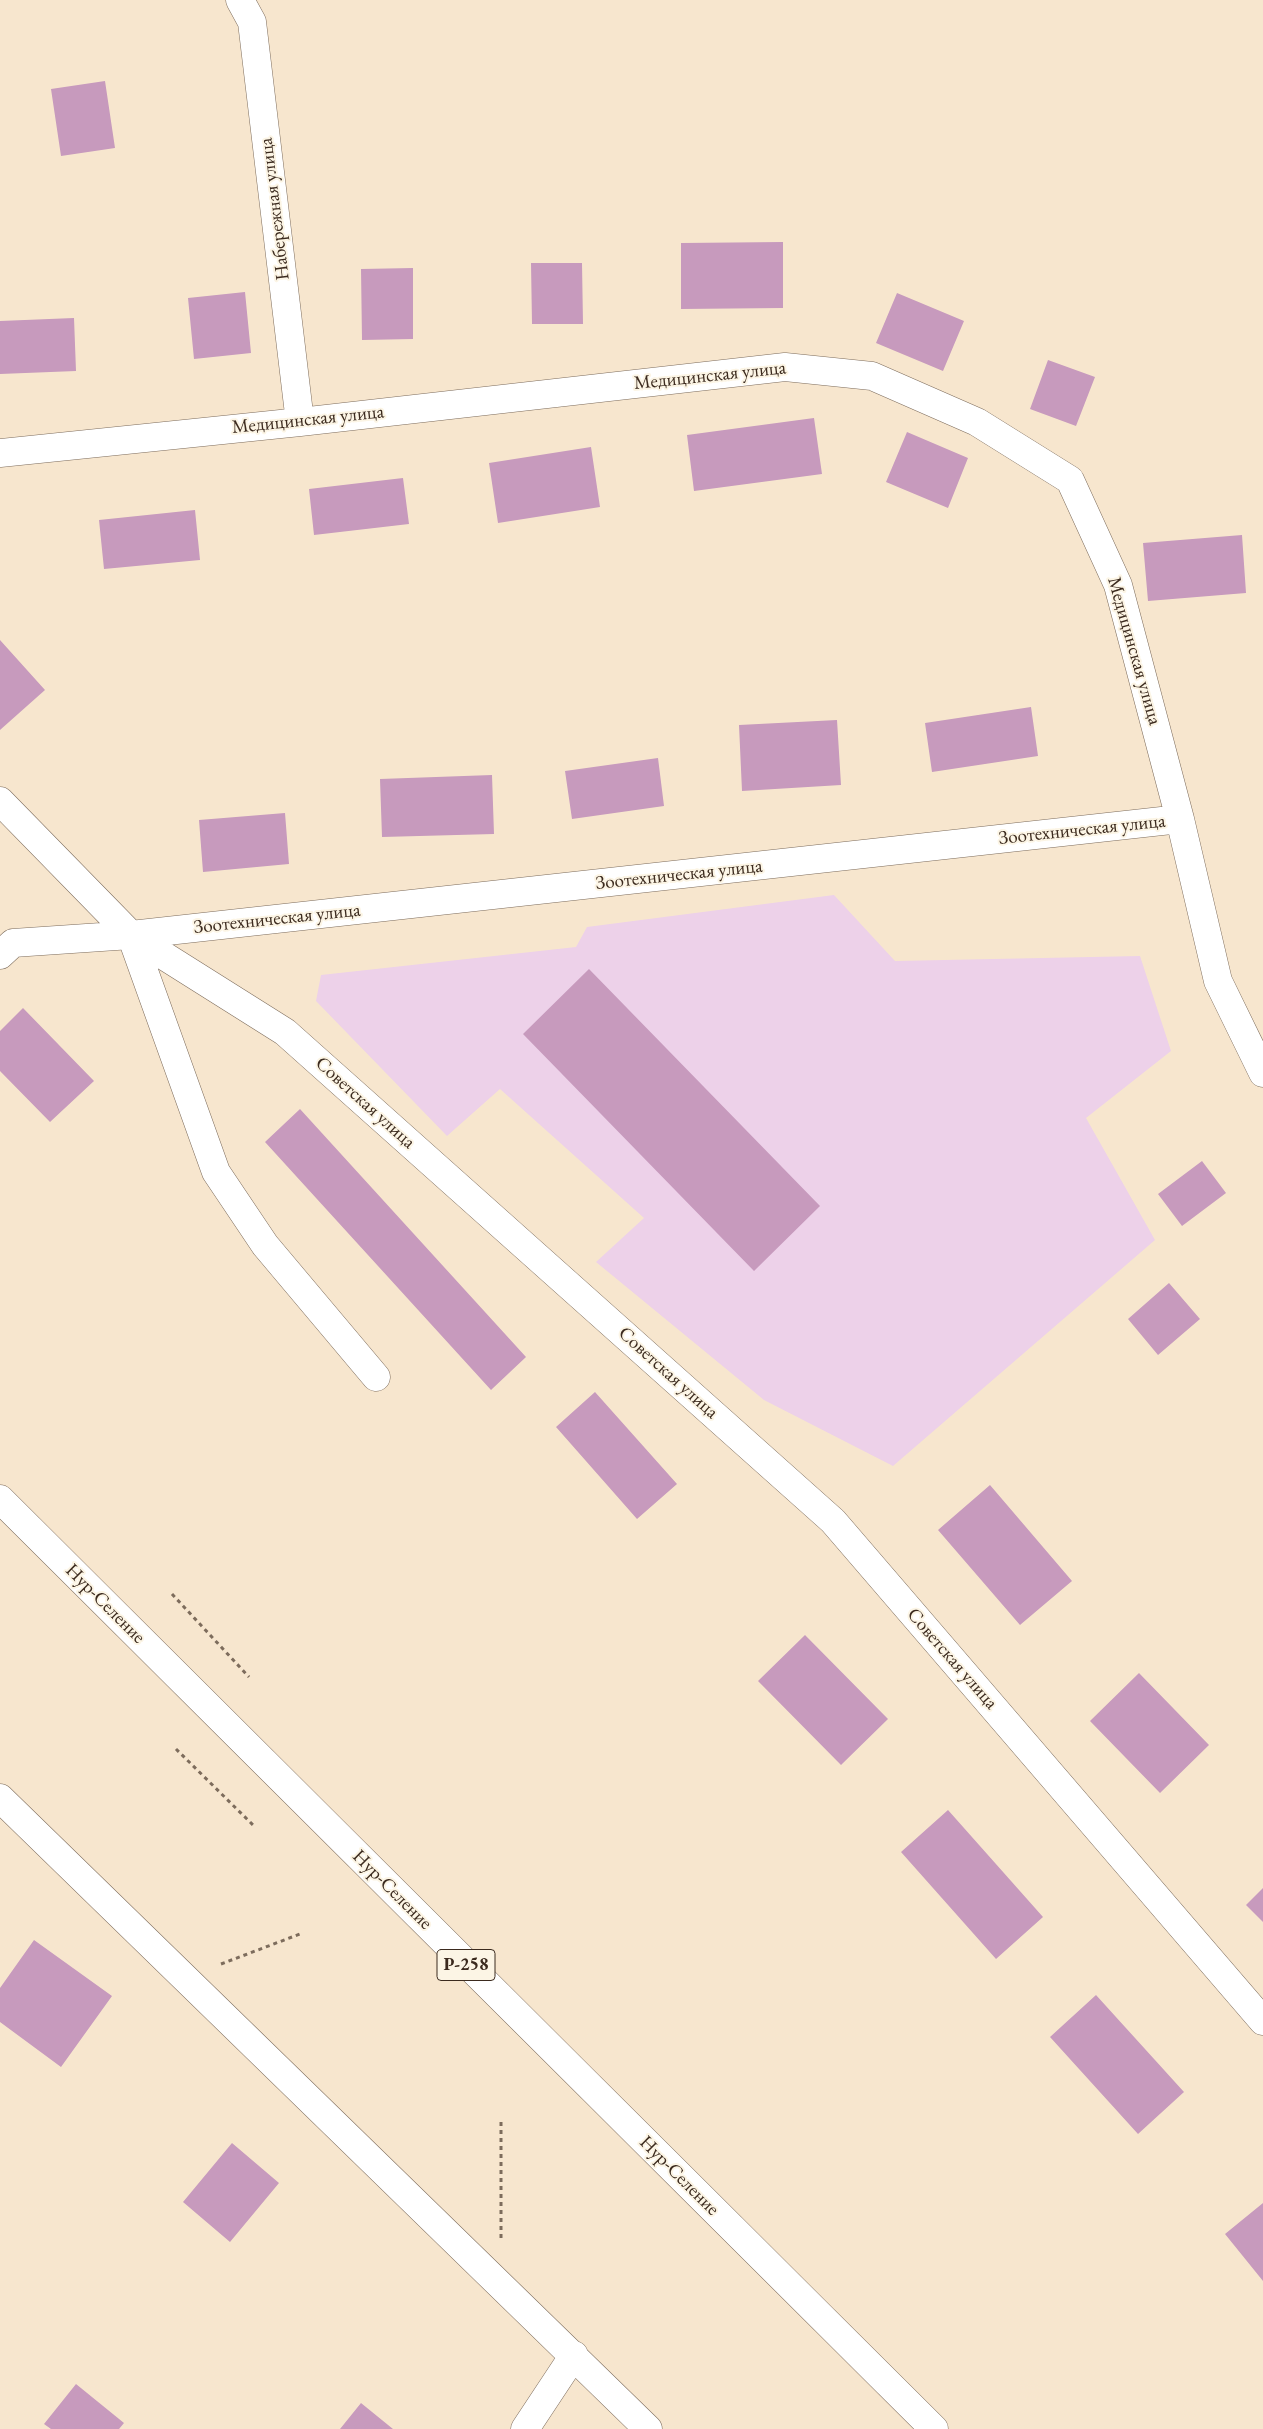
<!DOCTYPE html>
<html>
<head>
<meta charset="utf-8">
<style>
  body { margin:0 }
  canvas { display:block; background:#f7e6ce }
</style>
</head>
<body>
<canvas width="1263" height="2429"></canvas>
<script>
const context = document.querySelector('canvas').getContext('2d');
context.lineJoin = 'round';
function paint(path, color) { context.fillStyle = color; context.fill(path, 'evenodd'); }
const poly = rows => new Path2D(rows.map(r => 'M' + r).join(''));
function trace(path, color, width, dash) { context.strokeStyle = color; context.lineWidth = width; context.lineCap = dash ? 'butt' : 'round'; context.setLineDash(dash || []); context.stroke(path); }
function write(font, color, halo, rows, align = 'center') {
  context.font = font + ' "EB Garamond",serif'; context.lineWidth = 4; context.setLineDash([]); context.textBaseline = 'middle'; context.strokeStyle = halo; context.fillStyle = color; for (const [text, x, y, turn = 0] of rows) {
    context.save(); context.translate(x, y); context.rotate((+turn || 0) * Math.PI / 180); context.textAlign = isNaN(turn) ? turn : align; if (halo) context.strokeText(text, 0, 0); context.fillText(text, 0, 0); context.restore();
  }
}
const built = poly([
  [834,895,895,961,1140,956,1171,1051,1086,1118,1155,1240,893,1466,764,1400,596,1262,644,1218,500,1089,447,1136,316,1001,321,975,576,947,587,927]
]);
const building = poly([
  [105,81,115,148,61,156,51,89],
  [783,242,783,308,681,309,681,243],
  [531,263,582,263,583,324,532,324],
  [413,268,413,339,362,340,361,269],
  [245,292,251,353,194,359,188,298],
  [897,293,964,321,943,371,876,343],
  [74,318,76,371,0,374,0,321],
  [1048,360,1095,377,1076,426,1030,409],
  [814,418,822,474,694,491,687,435],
  [907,432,968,458,948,508,886,482],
  [591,447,600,507,498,523,489,463],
  [403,478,409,524,314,535,309,489],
  [195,510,200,560,104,569,99,520],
  [1242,535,1246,593,1148,601,1143,543],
  [0,640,45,690,0,730],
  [1031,707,1038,756,932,772,925,723],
  [837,720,841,785,742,791,739,725],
  [658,758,664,806,572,819,565,771],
  [492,775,494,834,382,837,380,779],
  [285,813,289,864,203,872,199,820],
  [589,969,820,1206,754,1271,523,1034],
  [23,1008,94,1081,50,1122,0,1071,0,1031],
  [300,1109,526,1357,491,1390,265,1142],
  [1202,1161,1226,1193,1182,1226,1158,1194],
  [1169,1283,1200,1319,1158,1355,1128,1319],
  [595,1392,677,1484,637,1519,556,1427],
  [990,1485,1072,1581,1020,1625,938,1530],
  [805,1635,888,1719,841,1765,758,1681],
  [1139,1673,1209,1745,1160,1793,1090,1721],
  [948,1810,1043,1917,996,1959,901,1852],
  [1263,1888,1263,1922,1246,1905],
  [34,1940,112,1996,61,2067,0,2022,0,1988],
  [1096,1995,1184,2092,1138,2134,1050,2037],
  [232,2143,279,2183,230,2242,183,2202],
  [1263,2203,1263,2281,1225,2234],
  [76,2384,124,2423,119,2429,51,2429,44,2424],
  [361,2403,393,2429,340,2429]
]);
const path = poly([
  [172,1594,249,1677],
  [176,1749,253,1825],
  [221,1964,300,1934],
  [501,2238,501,2121]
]);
const minor = poly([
  [240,0,252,22,300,422],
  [0,453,300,422,785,367,872,376,977,422,1070,480,1118,585,1180,819],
  [0,801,131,935,285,1032,833,1521,1263,2021],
  [131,935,216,1172,265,1245,376,1377],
  [0,955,13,943,131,935,1180,819,1218,981,1263,1073],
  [0,1798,648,2429],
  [525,2429,574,2355]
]);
const highway = poly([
  [0,1499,934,2429]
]);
const shields = [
  [466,1965,58]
];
const shieldNames = [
  ["Р-258",466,1965]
];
const streetNames = [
  ["Набережная улица",275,209,-97],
  ["Медицинская улица",710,376,-6],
  ["Медицинская улица",308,420,-6],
  ["Медицинская улица",1134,651,74],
  ["Зоотехническая улица",1082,830,-6],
  ["Зоотехническая улица",679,875,-6],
  ["Зоотехническая улица",277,919,-6],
  ["Советская улица",365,1103,42],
  ["Советская улица",668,1373,42],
  ["Нур-Селение",105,1604,45],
  ["Советская улица",952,1659,49],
  ["Нур-Селение",392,1890,45],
  ["Нур-Селение",679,2176,45]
];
paint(built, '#edd1e9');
paint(building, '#c79abd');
trace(minor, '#7d6c5c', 29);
trace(highway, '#7d6c5c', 29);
trace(path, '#7d6c5c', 3, [4, 4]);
trace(minor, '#fff', 28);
trace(highway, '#fff', 28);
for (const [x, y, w] of shields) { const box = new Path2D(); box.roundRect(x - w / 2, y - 15.5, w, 31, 4); context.fillStyle = '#fcf5e5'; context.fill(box); trace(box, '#3b2a1e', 1); }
write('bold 18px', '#3b2a1e', null, shieldNames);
write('19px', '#3b2a1e', '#fcf5e5', streetNames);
</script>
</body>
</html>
